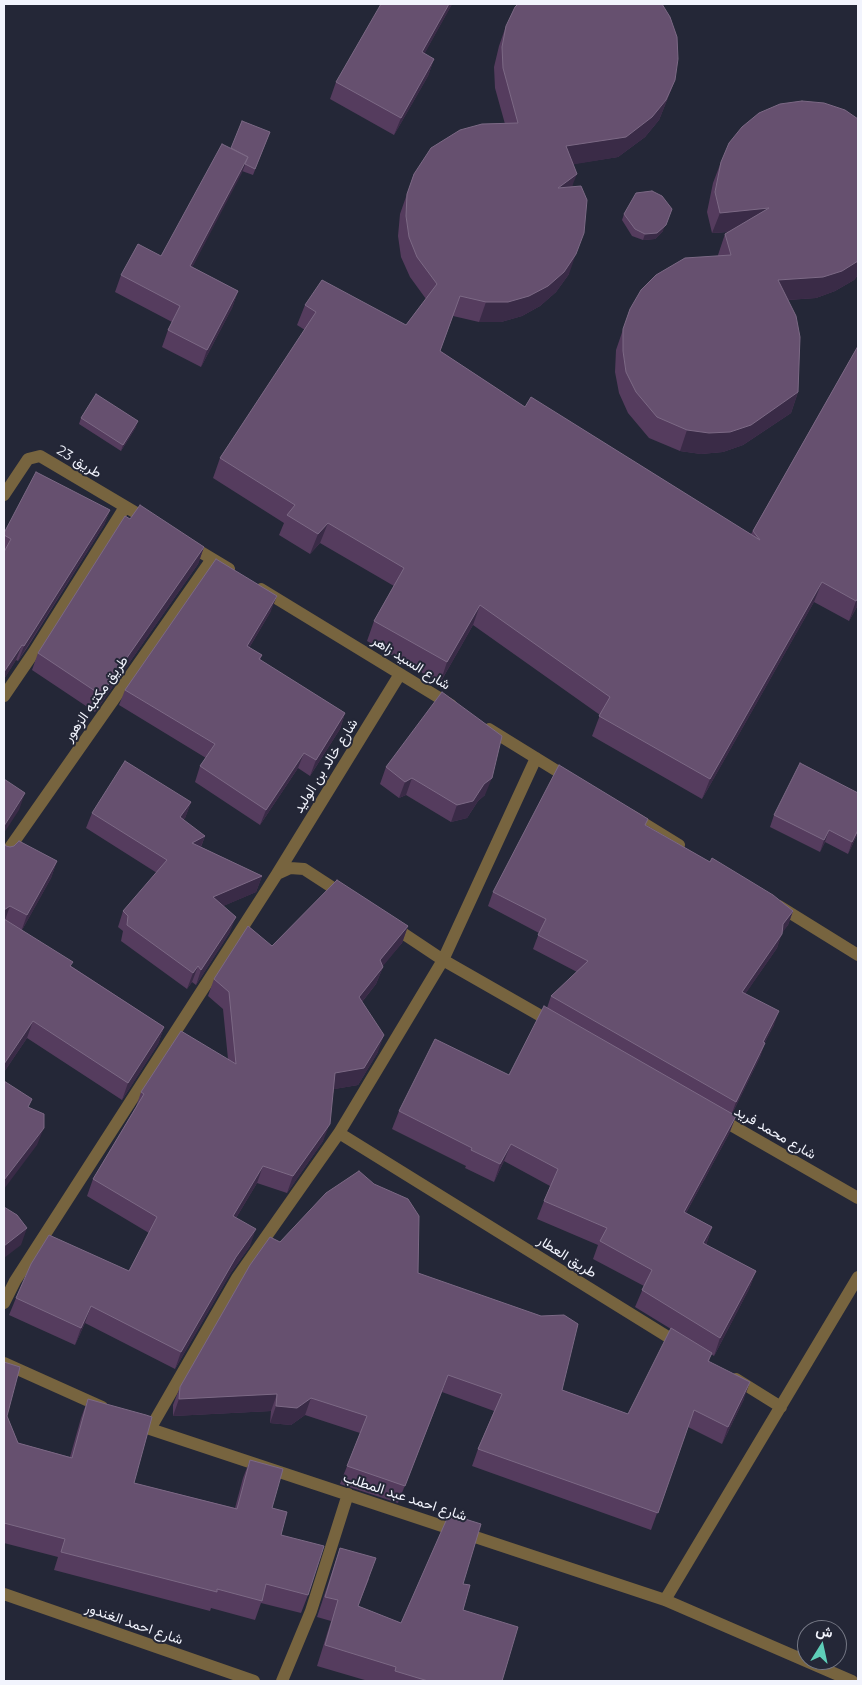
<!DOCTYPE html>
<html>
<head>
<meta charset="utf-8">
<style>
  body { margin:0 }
  #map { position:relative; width:862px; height:1685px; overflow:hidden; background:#242737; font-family:Montserrat,Vazirmatn,sans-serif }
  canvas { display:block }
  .frame { position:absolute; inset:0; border:5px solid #f2f4fd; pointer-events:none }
  .north { position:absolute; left:797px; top:1620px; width:50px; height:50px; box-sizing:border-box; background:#242737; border:1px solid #767986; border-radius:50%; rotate:10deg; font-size:14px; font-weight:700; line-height:20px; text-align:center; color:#f2f4fd }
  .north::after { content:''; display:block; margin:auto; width:18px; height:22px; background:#5eceb8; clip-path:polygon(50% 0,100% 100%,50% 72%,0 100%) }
</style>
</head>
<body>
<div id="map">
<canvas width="862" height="1685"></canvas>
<div class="frame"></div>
<div class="north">ش</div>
</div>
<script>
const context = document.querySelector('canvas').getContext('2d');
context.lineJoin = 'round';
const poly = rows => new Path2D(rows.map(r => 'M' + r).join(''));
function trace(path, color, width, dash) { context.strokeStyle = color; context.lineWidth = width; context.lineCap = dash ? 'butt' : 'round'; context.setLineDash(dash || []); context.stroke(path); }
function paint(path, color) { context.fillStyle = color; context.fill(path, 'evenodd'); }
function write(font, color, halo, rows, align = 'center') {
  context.font = font + ' Montserrat,Vazirmatn,sans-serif'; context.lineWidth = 4; context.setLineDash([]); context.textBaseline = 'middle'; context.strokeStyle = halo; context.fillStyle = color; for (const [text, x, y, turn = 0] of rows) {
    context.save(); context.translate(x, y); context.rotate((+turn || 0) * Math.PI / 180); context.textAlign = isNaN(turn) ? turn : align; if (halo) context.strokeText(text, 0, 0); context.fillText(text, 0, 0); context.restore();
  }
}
const minor = poly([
  [4,495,28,459,40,456,148,520],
  [189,545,229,569],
  [261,589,451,705],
  [4,696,34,652,125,507],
  [489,729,570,779],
  [632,816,679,845],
  [4,856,212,559],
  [277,874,400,674],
  [779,906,858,955],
  [392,926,443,960,555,1024],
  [717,1117,858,1198],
  [339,1133,681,1345],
  [4,1303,15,1281,277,874,290,868,304,869,344,895],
  [4,1363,102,1407],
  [736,1379,781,1407],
  [134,1422,150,1429,665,1600,852,1681],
  [150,1429,237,1278,339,1133,443,960,536,758],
  [4,1594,254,1681],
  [665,1600,858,1277],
  [282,1681,311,1611,348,1494]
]);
const wall = poly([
  [452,4,424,54,434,59,428,76,394,135,330,99,336,82],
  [506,26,675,80,659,120,645,137,618,157,573,164,569,274,556,292,540,306,522,316,501,322,479,322,453,316,440,351,525,407,751,534,858,346,858,605,849,621,814,602,702,799,592,736,600,715,473,625,440,683,367,641,374,621,394,586,320,543,310,554,279,535,284,523,213,478,220,458,305,330,297,325,305,305,406,325,426,299,410,277,401,257,398,236,400,214,414,174,505,124,495,88,494,67,499,46],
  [858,119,858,275,854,280,835,291,816,298,788,300,798,392,791,413,743,445,723,452,701,454,680,451,649,438,628,413,619,393,615,372,616,350,630,309,718,256,718,255,725,234,729,232,712,233,707,212,713,183,721,162],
  [270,132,253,175,242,171,192,267,238,291,232,308,201,367,162,347,168,330,172,322,115,292,121,275,161,256,231,148],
  [624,214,663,231,655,239,643,240,632,236,622,220],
  [81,418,136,427,121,451,79,424],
  [110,510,104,525,27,648,18,661,16,660,4,679,4,533],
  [130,519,204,547,198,564,95,712,32,670,38,653],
  [271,611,249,648,262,655,260,660,345,713,340,729,310,776,298,768,260,825,195,782,200,766,206,758,119,705,125,690],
  [386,767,485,795,478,801,467,818,451,822,406,795,399,798,380,784],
  [858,793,858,833,848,854,825,842,820,852,770,827,774,815],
  [191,802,185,818,183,820,205,836,201,847,262,876,256,892,223,906,230,932,196,985,192,982,187,989,121,941,123,931,118,927,123,911,157,873,86,828,92,813],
  [646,825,793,911,788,925,782,932,777,948,745,994,774,1025,765,1042,760,1057,732,1114,736,1116,729,1134,686,1213,712,1227,706,1245,756,1271,749,1289,714,1356,711,1354,709,1362,744,1399,722,1444,688,1427,651,1530,472,1466,478,1449,494,1411,442,1392,398,1503,340,1484,360,1433,305,1415,291,1425,270,1423,271,1411,173,1416,173,1405,180,1387,280,1242,418,1273,562,1390,628,1414,671,1329,635,1307,644,1286,593,1259,598,1245,537,1219,550,1186,504,1161,494,1182,465,1168,466,1166,392,1129,399,1111,509,1075,547,1008,551,996,577,972,533,949,539,933,488,906,493,892],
  [4,843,6,846,57,861,51,878,22,930,71,966,164,1027,158,1044,122,1100,27,1038,4,1072],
  [408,926,402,943,382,966,383,967,376,984,362,1002,378,1052,358,1085,334,1089,323,1141,287,1193,257,1183,236,1218,250,1246,230,1274,175,1369,85,1323,75,1345,9,1315,16,1298,129,1271,149,1233,87,1196,93,1179,136,1107,141,1092,228,1059,223,1009,208,996,214,979,272,946],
  [4,1362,7,1416,18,1443,70,1457,81,1418,88,1399,134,1483,235,1508,243,1478,250,1460,272,1508,281,1535,308,1595,301,1613,261,1603,255,1620,211,1608,210,1611,54,1570,58,1557,4,1543],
  [340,1548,369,1579,358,1606,401,1623,463,1584,463,1610,502,1681,368,1681,317,1666,331,1621,317,1617]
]);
const shadedWall = poly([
  [449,4,452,4,416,69,422,52],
  [434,59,428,76,394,135,401,118],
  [675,80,659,120,645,137,618,157,558,167,566,146],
  [248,157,242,173,184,283,190,266],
  [577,174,569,194,558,188],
  [769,208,762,229,712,233,720,213],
  [672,209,663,231,655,239,643,240,645,234],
  [576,254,569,274,556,292,540,306,522,316,501,322,479,322,486,302],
  [858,261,858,275,854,280,835,291,816,298,771,301,778,280],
  [238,291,232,308,201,367,207,350],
  [798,392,791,413,743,445,723,452,701,454,680,451,687,430],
  [138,421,136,427,121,451,123,445],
  [110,510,104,525,18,661,24,646],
  [328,523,320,543,310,554,318,534],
  [204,547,198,564,95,712,101,695],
  [822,582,814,602,702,799,710,779],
  [277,596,271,611,241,661,247,646],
  [858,598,858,605,849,621,856,601],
  [480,605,473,625,440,683,447,662],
  [22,645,16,660,4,679,4,672],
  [345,713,340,729,310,776,316,760],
  [304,753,298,768,260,825,266,810],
  [412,778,406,795,399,798,405,782],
  [492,778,485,795,478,801,467,818,451,822,457,805],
  [25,793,19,810,4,833,4,826],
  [191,802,185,818,174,833,180,817],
  [829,830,825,842,820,852,824,840],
  [858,830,858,833,848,854,852,842],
  [205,836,199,851,192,843],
  [57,861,51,878,21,932,27,915],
  [262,876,256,892,207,913,213,897],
  [10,906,4,923,4,910],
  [793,911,788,925,778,939,783,924],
  [236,917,230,932,196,985,201,970],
  [408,926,402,943,374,977,380,960],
  [782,934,777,948,737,1006,742,992],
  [198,966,192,982,187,989,193,973],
  [383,967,376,984,353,1013,359,997],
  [779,1011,774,1025,758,1056,763,1042],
  [33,1021,27,1038,4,1072,4,1064],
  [164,1027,158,1044,122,1100,128,1083],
  [384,1035,378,1052,358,1085,329,1090,335,1073],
  [765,1043,760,1057,731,1116,736,1102],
  [736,1116,729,1134,677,1229,684,1212],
  [330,1124,323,1141,287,1193,293,1176],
  [44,1128,37,1145,4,1189,4,1180],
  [511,1144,504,1161,494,1182,500,1164],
  [263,1166,257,1183,227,1233,233,1216],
  [712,1227,706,1245,703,1243],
  [27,1228,21,1245,4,1258,4,1246],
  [256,1229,250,1246,230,1274,175,1369,181,1352,236,1257],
  [756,1271,749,1289,714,1356,720,1338],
  [91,1306,85,1323,75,1345,81,1328],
  [448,1375,442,1392,398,1503,405,1486],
  [750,1382,744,1399,722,1444,728,1427],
  [277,1394,271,1411,173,1416,179,1399],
  [311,1398,305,1415,291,1425,270,1423,276,1406]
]);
const building = poly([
  [381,4,449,4,422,52,434,59,401,118,336,82,381,4],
  [518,4,662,4,670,17,677,37,678,59,675,80,666,100,652,117,626,137,566,146,577,174,558,188,581,186,587,200,584,233,576,254,564,272,548,286,529,296,508,302,486,302,460,296,440,351,525,407,531,397,760,540,753,531,858,346,858,598,856,601,822,582,710,779,599,716,610,697,480,605,447,662,374,621,404,568,328,523,318,534,287,515,295,505,220,458,316,312,305,305,322,280,406,325,437,284,417,257,409,237,406,216,407,194,414,174,431,148,460,130,482,124,518,123,503,68,502,47,506,26,515,7,518,4],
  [802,101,824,103,845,110,858,119,858,261,842,271,823,277,778,280,796,316,800,337,798,392,751,425,730,432,709,433,687,430,657,417,636,392,626,372,623,351,623,329,630,309,641,290,656,275,685,258,731,255,725,234,769,208,720,213,715,192,721,162,729,143,742,127,759,113,780,104,802,101],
  [242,121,270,132,255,169,245,164,248,157,231,148,242,121],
  [222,144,248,157,190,266,238,291,207,350,168,330,180,306,121,275,138,244,161,256,222,144],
  [652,191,662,196,672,209,666,225,657,233,645,234,635,229,624,214,636,193,652,191],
  [96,394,138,421,123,445,81,418,96,394],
  [36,472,110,510,33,632,24,646,22,645,4,672,4,552,11,539,4,535,4,533,36,472],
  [140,505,204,547,101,695,38,653,125,516,130,519,140,505],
  [216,559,277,596,247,646,262,655,259,659,345,713,316,760,304,753,266,810,200,766,215,744,125,690,216,559],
  [442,692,502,736,492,778,484,784,473,801,457,805,412,778,405,782,386,767,442,692],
  [125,761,191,802,180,817,205,836,192,843,262,876,213,897,236,917,201,970,198,966,193,973,127,925,128,916,123,911,167,860,92,813,125,761],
  [800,763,858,793,858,830,852,842,829,830,824,840,774,815,800,763],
  [559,765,648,819,645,825,710,862,712,858,773,895,793,911,783,924,782,934,742,992,779,1011,763,1042,765,1043,736,1102,551,996,588,961,538,935,546,919,493,892,559,765],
  [4,779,25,793,4,826,4,779],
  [19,841,57,861,27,915,10,906,4,910,4,843,6,846,10,847,14,846,19,841],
  [337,880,408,926,380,960,383,967,359,997,384,1035,364,1068,335,1073,330,1124,293,1176,263,1166,233,1216,256,1229,236,1257,181,1352,91,1306,81,1328,16,1298,31,1264,49,1235,129,1271,157,1217,93,1179,144,1094,141,1092,181,1031,236,1064,229,992,214,979,248,926,272,946,337,880],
  [4,919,73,962,70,966,164,1027,128,1083,33,1021,4,1064,4,919],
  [544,1006,736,1116,684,1212,712,1227,703,1243,756,1271,720,1338,642,1290,652,1270,600,1241,607,1228,544,1201,558,1169,511,1144,500,1164,471,1150,472,1148,399,1111,435,1039,509,1075,544,1006],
  [4,1081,32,1099,28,1107,44,1114,44,1128,4,1180,4,1081],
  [359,1171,374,1184,408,1199,419,1216,418,1273,541,1316,564,1315,578,1324,562,1390,628,1414,671,1328,712,1353,708,1361,750,1382,728,1427,694,1410,658,1513,478,1449,502,1394,448,1375,405,1486,347,1466,367,1416,311,1398,297,1408,276,1406,277,1394,179,1399,180,1387,250,1265,270,1237,280,1242,326,1193,359,1171],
  [4,1207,17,1215,27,1228,4,1246,4,1207],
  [4,1362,20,1367,7,1416,18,1443,72,1458,88,1399,146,1415,152,1417,134,1483,237,1509,250,1460,283,1469,272,1508,287,1512,281,1535,324,1546,308,1595,266,1584,262,1601,217,1589,217,1592,61,1552,65,1539,4,1523,4,1362],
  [449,1514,481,1524,463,1584,470,1585,463,1610,518,1627,502,1681,428,1681,395,1671,396,1667,325,1645,338,1600,325,1597,340,1548,376,1558,358,1606,401,1623,449,1514]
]);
const streetNames = [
  ["طريق 23",79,462,31],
  ["شارع السيد زاهر",411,663,32],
  ["طريق مكتبه الزهور",96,699,-55],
  ["شارع خالد بن الوليد",326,766,-58],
  ["شارع محمد فريد",775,1133,30],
  ["طريق العطار",567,1257,32],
  ["شارع احمد عبد المطلب",405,1497,18],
  ["شارع احمد الغندور",134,1624,19]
];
trace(minor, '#77643f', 12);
paint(wall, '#553c5e');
paint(shadedWall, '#3a2b47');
paint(building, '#66506f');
trace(building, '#7c6985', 1);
write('14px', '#f2f4fd', '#242737', streetNames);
</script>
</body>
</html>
